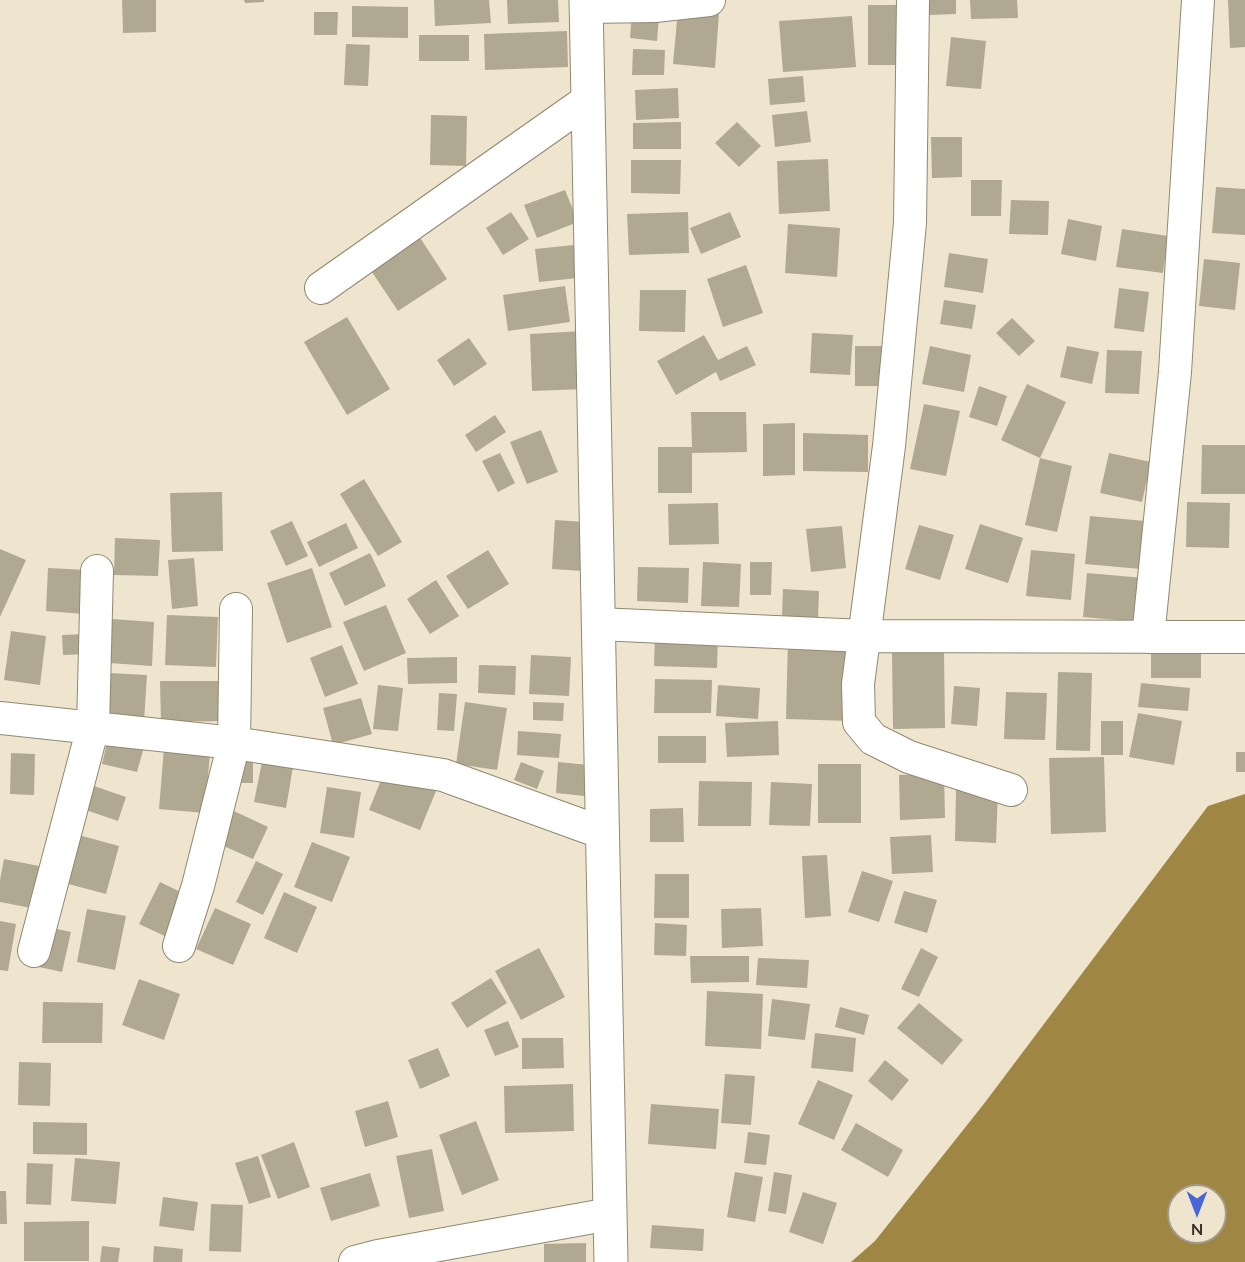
<!DOCTYPE html>
<html>
<head>
<meta charset="utf-8">
<style>
  body { margin:0 }
  #map { position:relative; width:1245px; height:1262px; overflow:hidden; background:#efe5ce; font-family:Lato,sans-serif }
  canvas { display:block }
  .north { position:absolute; left:1167px; top:1184px; width:60px; height:60px; box-sizing:border-box; background:#efe5ce; border:2px solid #a39b8a; border-radius:50%; rotate:180deg; font-size:16px; font-weight:700; line-height:24px; text-align:center; color:#302d24 }
  .north::after { content:''; display:block; margin:auto; width:21px; height:27px; background:#4866da; clip-path:polygon(50% 0,100% 100%,50% 72%,0 100%) }
</style>
</head>
<body>
<div id="map">
<canvas width="1245" height="1262"></canvas>
<div class="north">N</div>
</div>
<script>
const context = document.querySelector('canvas').getContext('2d');
context.lineJoin = 'round';
function paint(path, color) { context.fillStyle = color; context.fill(path, 'evenodd'); }
const poly = rows => new Path2D(rows.map(r => 'M' + r).join(''));
function trace(path, color, width, dash) { context.strokeStyle = color; context.lineWidth = width; context.lineCap = dash ? 'butt' : 'round'; context.setLineDash(dash || []); context.stroke(path); }
const water = poly([
  [1245,794,1245,1262,851,1262,875,1241,983,1105,1208,806],
  [1179,1196,1215,1196,1215,1232,1179,1232]
]);
const building = poly([
  [122,0,156,0,156,32,123,33],
  [244,0,264,0,264,2,245,3],
  [434,0,489,0,491,23,435,26],
  [507,0,558,0,559,22,508,24],
  [928,0,956,0,956,14,929,15],
  [970,0,1017,0,1018,18,971,19],
  [1228,0,1245,0,1245,47,1230,48],
  [868,5,905,5,905,65,868,65],
  [352,6,408,7,408,38,352,37],
  [678,9,719,13,715,68,673,64],
  [314,12,338,12,337,35,314,35],
  [632,13,659,16,657,41,630,38],
  [852,16,856,67,783,72,779,21],
  [567,31,568,67,485,70,484,34],
  [419,35,469,35,469,61,419,61],
  [951,37,986,41,981,89,946,86],
  [346,44,370,45,368,86,344,85],
  [633,49,665,50,664,75,632,75],
  [803,76,805,102,770,105,768,79],
  [678,88,679,118,636,120,635,90],
  [807,111,811,142,775,147,772,115],
  [431,115,467,116,466,166,430,165],
  [681,122,681,149,633,149,633,123],
  [737,122,761,146,739,167,715,143],
  [931,137,962,137,962,177,932,178],
  [828,159,830,211,779,214,777,161],
  [631,160,681,160,680,194,631,193],
  [971,180,1002,180,1001,216,971,216],
  [1216,187,1245,189,1245,235,1212,233],
  [565,190,578,222,537,238,524,205],
  [1011,200,1049,201,1048,235,1009,234],
  [511,212,529,239,503,255,486,228],
  [688,212,689,253,629,255,627,214],
  [730,212,741,237,701,254,690,228],
  [1068,219,1102,226,1096,261,1061,254],
  [788,224,840,228,837,277,785,273],
  [1122,229,1168,236,1163,273,1116,267],
  [419,236,447,279,398,311,370,269],
  [574,245,578,278,539,282,535,249],
  [949,253,988,259,983,293,944,287],
  [1204,259,1240,263,1235,310,1199,306],
  [746,265,763,313,723,327,707,279],
  [565,286,570,322,508,331,503,295],
  [1119,288,1149,292,1144,332,1114,328],
  [640,290,686,290,685,332,639,331],
  [944,300,976,305,972,329,940,324],
  [347,317,390,389,347,415,304,342],
  [1012,318,1035,341,1019,356,996,333],
  [583,331,585,389,532,391,530,334],
  [812,333,853,335,850,375,810,373],
  [704,335,718,360,747,346,756,365,720,381,716,372,676,395,657,361],
  [469,338,487,364,454,386,437,360],
  [855,346,885,346,885,386,855,386],
  [930,346,971,355,964,392,922,384],
  [1067,346,1099,352,1092,384,1060,377],
  [1107,350,1142,351,1139,394,1105,393],
  [1027,384,1066,402,1040,458,1001,440],
  [979,386,1007,396,997,426,969,417],
  [924,404,960,411,946,476,910,469],
  [691,412,746,412,747,452,692,453,692,493,658,493,658,447,692,447],
  [495,415,506,432,476,452,465,435],
  [795,423,795,475,763,476,763,424],
  [541,430,558,472,527,484,510,442],
  [803,433,868,435,868,472,803,471],
  [1202,445,1245,445,1245,494,1201,494],
  [500,453,515,483,498,492,482,461],
  [1109,453,1151,462,1142,502,1100,493],
  [1040,458,1072,466,1057,532,1025,525],
  [364,479,402,542,378,556,340,494],
  [222,492,223,551,172,552,170,493],
  [1187,502,1230,503,1229,548,1186,547],
  [718,503,719,544,669,545,668,504],
  [1090,516,1145,521,1141,569,1085,564],
  [555,520,584,522,582,571,552,569],
  [292,521,308,556,286,566,270,531],
  [346,523,358,548,319,567,307,542],
  [980,524,1023,538,1008,583,965,569],
  [919,525,954,535,940,580,905,569],
  [842,526,846,568,811,572,806,529],
  [115,538,160,540,158,576,114,575],
  [0,549,26,560,0,617],
  [488,550,509,584,468,609,446,576],
  [1031,550,1075,554,1071,600,1026,596],
  [370,553,386,586,345,606,329,573],
  [194,558,198,606,172,609,168,560],
  [703,562,741,564,739,607,701,606],
  [750,562,772,562,771,595,750,595],
  [638,567,689,568,688,603,637,601],
  [48,568,87,570,84,614,46,611],
  [312,568,332,627,287,643,267,583],
  [1087,573,1144,578,1141,622,1083,617],
  [436,580,459,616,430,634,407,599],
  [783,589,819,591,818,619,782,618],
  [386,605,406,653,364,671,343,622],
  [167,615,218,617,216,667,165,665],
  [112,619,154,622,152,666,109,663],
  [11,631,46,636,40,685,4,680],
  [86,634,87,654,63,655,62,635],
  [655,634,718,636,717,668,654,666],
  [788,637,852,639,850,721,786,719],
  [342,645,358,684,325,697,310,658],
  [1151,646,1201,646,1201,678,1151,678],
  [944,652,945,728,893,729,892,653],
  [531,655,571,657,569,696,529,694],
  [457,657,457,683,408,684,407,658],
  [479,665,516,666,515,695,478,693],
  [1058,672,1092,673,1090,751,1056,750],
  [109,673,147,675,144,721,106,719],
  [655,679,712,680,711,713,654,713],
  [160,681,224,681,225,721,161,722],
  [1141,683,1190,688,1188,711,1138,707],
  [378,685,403,688,398,731,373,729],
  [718,685,760,688,758,719,716,716],
  [954,686,980,688,977,726,951,724],
  [1006,692,1047,693,1045,740,1004,739],
  [439,693,457,694,454,731,437,730],
  [361,698,372,734,333,745,323,708],
  [465,702,507,708,497,770,456,764],
  [533,702,564,703,563,721,533,720],
  [1138,713,1182,721,1174,765,1129,757],
  [778,721,779,755,727,757,725,723],
  [1101,721,1123,721,1123,755,1101,755],
  [518,731,561,734,559,758,517,755],
  [658,736,706,736,706,763,658,763],
  [108,738,144,747,137,772,102,764],
  [164,748,210,752,205,813,159,809],
  [1236,752,1245,752,1245,772,1236,772],
  [11,753,35,754,34,795,10,794],
  [234,757,253,757,253,783,234,783],
  [1104,757,1106,832,1051,834,1049,758],
  [262,762,293,767,286,808,254,802],
  [521,762,544,771,537,789,514,780],
  [558,762,589,765,585,796,556,793],
  [818,764,861,764,861,823,818,823],
  [385,770,436,791,420,830,369,810],
  [944,774,945,818,900,820,899,775],
  [699,781,752,782,751,826,698,826],
  [771,782,812,784,810,826,769,825],
  [94,786,126,797,118,821,86,810],
  [327,787,361,792,354,838,320,833],
  [956,789,998,790,996,843,955,841],
  [683,808,684,842,650,842,650,809],
  [234,811,268,827,253,859,219,844],
  [75,834,119,846,106,894,61,882],
  [931,835,933,872,892,874,890,837],
  [312,842,350,857,332,902,294,887],
  [827,855,831,916,805,918,802,856],
  [4,859,39,866,31,908,0,902,0,880],
  [256,861,283,874,263,915,236,902],
  [862,871,893,881,879,922,848,912],
  [655,874,689,874,689,918,654,918],
  [160,882,187,895,167,937,139,924],
  [904,891,937,900,927,933,894,923],
  [284,892,317,907,297,953,264,938],
  [215,908,251,924,233,965,196,949],
  [761,908,763,946,722,948,721,909],
  [87,909,126,916,115,970,77,962],
  [0,921,16,924,8,971,0,970],
  [655,923,687,925,686,956,654,955],
  [48,927,71,932,62,972,39,967],
  [539,948,565,997,521,1020,495,971],
  [921,948,938,957,919,997,901,989],
  [690,956,749,956,749,982,691,983],
  [758,958,809,960,807,988,756,985],
  [491,978,507,1003,467,1028,451,1003],
  [139,979,180,994,164,1040,122,1025],
  [707,991,763,994,761,1049,705,1046],
  [772,999,810,1004,805,1040,768,1036],
  [43,1002,103,1003,102,1043,42,1043],
  [919,1003,963,1040,942,1065,897,1028],
  [840,1007,869,1015,864,1035,835,1027],
  [508,1021,519,1047,495,1056,484,1030],
  [815,1033,856,1038,853,1072,811,1068],
  [522,1038,563,1038,564,1068,522,1069],
  [438,1048,450,1076,420,1089,408,1060],
  [885,1060,909,1080,892,1101,868,1081],
  [19,1062,51,1063,50,1106,18,1105],
  [725,1074,755,1076,751,1125,721,1123],
  [818,1080,853,1095,834,1140,798,1124],
  [573,1084,574,1131,505,1133,504,1086],
  [388,1101,398,1137,365,1147,355,1111],
  [651,1104,719,1109,716,1149,648,1144],
  [476,1121,499,1180,462,1195,439,1135],
  [33,1122,87,1123,87,1155,33,1154],
  [856,1123,903,1150,888,1177,841,1150],
  [748,1132,770,1135,766,1165,744,1163],
  [294,1142,310,1187,278,1199,261,1155],
  [432,1149,444,1211,409,1218,396,1156],
  [258,1156,271,1197,249,1204,235,1163],
  [75,1158,120,1162,116,1204,71,1201],
  [27,1163,53,1164,51,1205,26,1204],
  [735,1172,763,1177,755,1222,727,1217],
  [774,1172,792,1175,786,1214,768,1211],
  [370,1173,380,1206,331,1221,320,1188],
  [0,1191,6,1191,7,1224,0,1224],
  [803,1192,837,1203,823,1244,789,1232],
  [163,1197,198,1202,194,1231,159,1226],
  [211,1204,243,1205,241,1252,209,1251],
  [89,1221,89,1261,24,1261,24,1222],
  [652,1225,704,1229,703,1251,650,1248],
  [586,1243,586,1262,544,1262,544,1244],
  [102,1246,120,1248,118,1262,100,1262],
  [154,1246,183,1249,182,1262,153,1262]
]);
const minor = poly([
  [913,0,910,223,889,446,858,684,859,722,873,739,909,757,1011,790],
  [586,7,655,6,709,0],
  [321,288,588,100],
  [598,624,864,636,1245,637],
  [1148,637,1175,372,1198,0],
  [0,718,234,743,443,775,603,833],
  [179,946,198,886,234,743,236,609],
  [34,951,93,727,97,571],
  [355,1262,378,1256,610,1214]
]);
const highway = poly([
  [586,0,611,1262]
]);
paint(water, '#a08643');
paint(building, '#b1a891');
trace(minor, '#918872', 34);
trace(highway, '#918872', 35);
trace(minor, '#fff', 32);
trace(highway, '#fff', 33);
</script>
</body>
</html>
